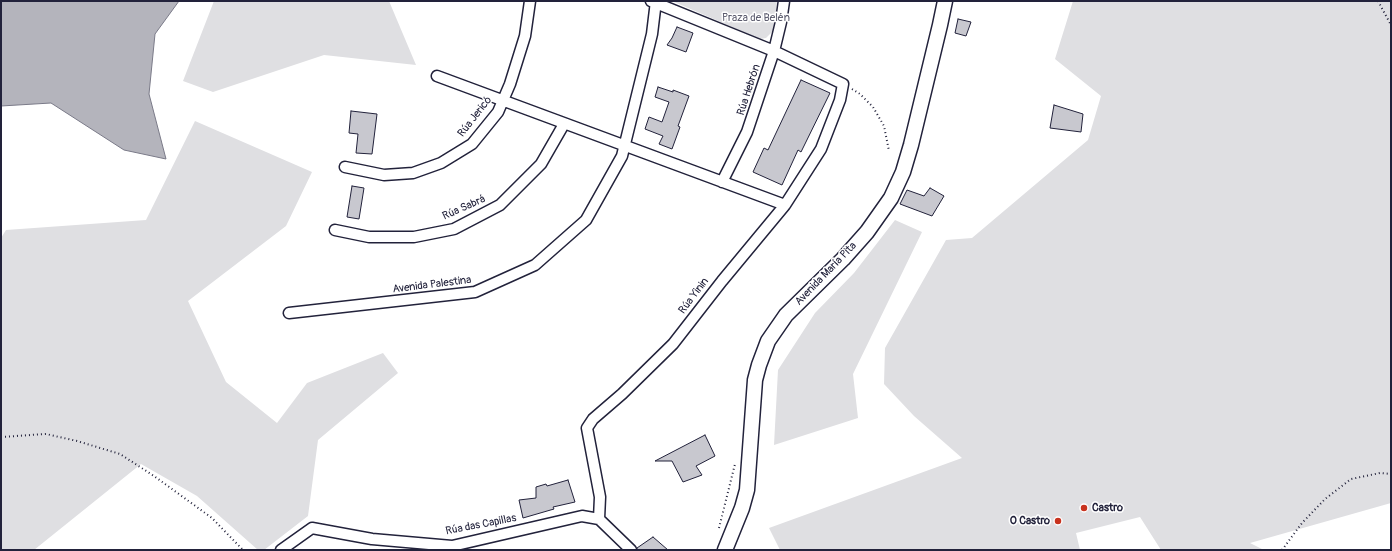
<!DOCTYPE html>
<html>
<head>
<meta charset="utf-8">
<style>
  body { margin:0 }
  #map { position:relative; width:1392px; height:551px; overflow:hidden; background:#fff; font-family:Pangolin,sans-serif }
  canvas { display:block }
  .frame { position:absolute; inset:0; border:2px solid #22223b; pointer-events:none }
</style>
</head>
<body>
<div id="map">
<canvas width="1392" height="551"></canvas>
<div class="frame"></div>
</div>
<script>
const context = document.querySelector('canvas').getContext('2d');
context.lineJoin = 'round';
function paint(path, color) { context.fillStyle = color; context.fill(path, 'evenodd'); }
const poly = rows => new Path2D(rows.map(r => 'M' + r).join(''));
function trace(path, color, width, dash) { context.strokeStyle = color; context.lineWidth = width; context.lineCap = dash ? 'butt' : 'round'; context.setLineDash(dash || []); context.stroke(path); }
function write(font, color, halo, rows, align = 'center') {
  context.font = font + ' Pangolin,sans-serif'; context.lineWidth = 3; context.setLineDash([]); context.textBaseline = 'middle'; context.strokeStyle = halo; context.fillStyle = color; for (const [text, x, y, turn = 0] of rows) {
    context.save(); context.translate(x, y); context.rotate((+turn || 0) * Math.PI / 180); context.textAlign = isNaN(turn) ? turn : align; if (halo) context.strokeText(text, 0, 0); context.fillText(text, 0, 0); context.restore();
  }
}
const green = poly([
  [214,1,389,1,416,65,324,55,213,92,183,81],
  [672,1,777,1,774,30,766,38,760,39],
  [1073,1,1391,1,1391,503,1250,543,1264,550,1161,550,1140,517,1076,533,1080,550,780,550,769,528,962,458,914,416,884,384,885,348,946,240,972,238,1088,140,1101,96,1055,59],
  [195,121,312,172,286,226,188,301,226,382,277,423,307,383,383,353,398,373,318,440,308,516,264,550,258,550,197,496,141,464,34,550,1,550,1,238,6,230,146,220],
  [895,220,922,232,853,374,858,418,774,445,778,370,815,313,854,273]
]);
const water = poly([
  [1,1,179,1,155,34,149,94,166,159,124,150,51,103,1,106,1,1]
]);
const building = poly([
  [958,19,971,22,966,36,955,33,958,19],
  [677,27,693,33,686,52,667,45,672,38,677,27],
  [801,80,830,93,801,152,798,150,782,185,753,172,764,148,768,150,801,80],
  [658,87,673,92,673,90,689,96,678,126,680,127,672,149,659,144,663,136,645,129,649,117,662,122,669,102,655,97,658,87],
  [1054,105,1083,114,1081,132,1050,128,1054,105],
  [351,111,377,114,372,154,356,153,358,134,349,133,351,111],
  [352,186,364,188,359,219,347,217,352,186],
  [930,188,944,196,932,216,900,204,907,190,924,196,930,188],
  [705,435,715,456,696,466,702,475,683,482,672,461,655,461,705,435],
  [568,480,575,502,553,507,554,509,523,518,519,500,536,498,536,487,546,484,547,486,568,480],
  [653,537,668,550,637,550,637,548,653,537]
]);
const path = poly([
  [1378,1,1391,25],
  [852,89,860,94,873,107,884,126,889,151],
  [1,437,46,434,77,441,120,454,154,476,212,518,243,550],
  [719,528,735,464],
  [1282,550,1302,523,1325,499,1351,479,1380,473,1391,474]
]);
const street = poly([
  [437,76,785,205],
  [345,167,384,175,413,173,441,163,472,144,498,112,510,84,525,36,530,1],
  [722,182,747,132,774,51,781,22,784,1],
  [335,230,369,237,414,237,454,229,500,205,541,164,564,124],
  [289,313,475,292,535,265,586,220,622,156,652,34,656,1],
  [599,519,600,497,587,428,593,419,622,394,673,344,722,281,785,205,821,149,840,100,843,84,774,51,651,1],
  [281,550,312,528,372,539,452,546,582,516,599,519,631,550]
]);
const secondary = poly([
  [725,550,742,508,747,490,755,380,759,365,768,341,786,315,843,259,867,232,891,198,903,172,911,145,940,25,945,1]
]);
const markers = [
  [1084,508,4,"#c8321e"],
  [1058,521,4,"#c8321e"]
];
const parkNames = [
  ["Praza de Belén",756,18]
];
const streetNames = [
  ["Rúa Hebrón",749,90,-72],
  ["Rúa Jericó",475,117,-52],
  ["Rúa Sabrá",464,208,-24],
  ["Avenida María Pita",826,274,-46],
  ["Avenida Palestina",432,285,-7],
  ["Rúa Yinin",694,296,-53],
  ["Rúa das Capillas",481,525,-11]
];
const poiNames = [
  ["Castro",1092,508],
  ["O Castro",1050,521,"right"]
];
paint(green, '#dfdfe2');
paint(water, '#b4b4bc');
trace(water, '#7a7a88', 1);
paint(building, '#c8c8cf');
trace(building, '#22223b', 1);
trace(street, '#22223b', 13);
trace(secondary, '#22223b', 17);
trace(path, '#22223b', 2, [1, 3]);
trace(street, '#fff', 10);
trace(secondary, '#fff', 14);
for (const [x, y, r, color] of markers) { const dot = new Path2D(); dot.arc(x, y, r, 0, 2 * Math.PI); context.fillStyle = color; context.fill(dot); trace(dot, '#fff', 1.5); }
write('11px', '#5b5b6d', '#fff', parkNames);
write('11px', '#22223b', '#fff', streetNames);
write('bold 11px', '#22223b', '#fff', poiNames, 'left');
</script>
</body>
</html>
